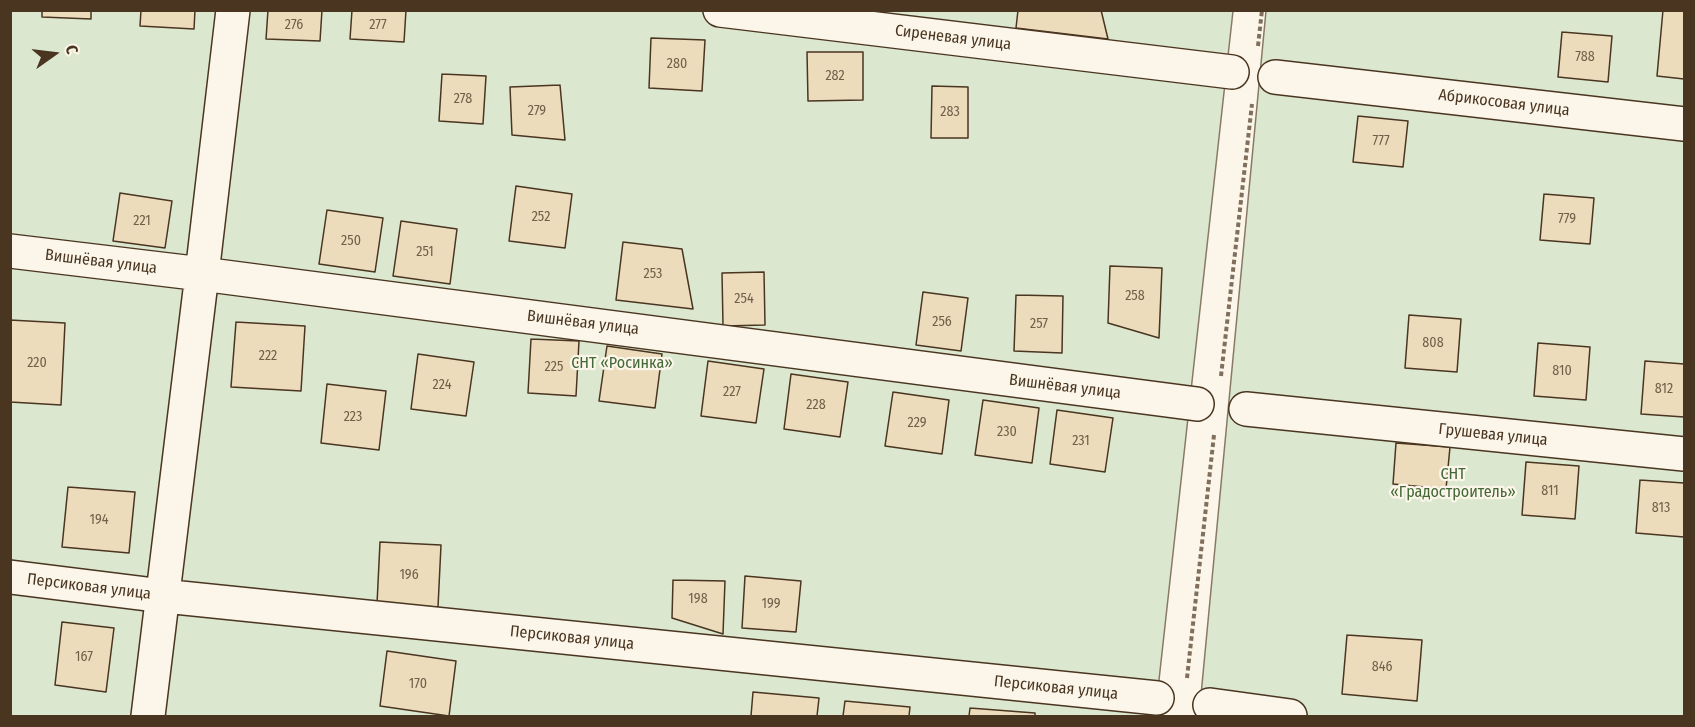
<!DOCTYPE html>
<html>
<head>
<meta charset="utf-8">
<style>
  body { margin:0 }
  #map { position:relative; width:1695px; height:727px; overflow:hidden; background:#fbf6e9; font-family:"Fira Sans Condensed",sans-serif }
  canvas { display:block }
  .frame { position:absolute; inset:0; border:12px solid #4a3520; pointer-events:none }
  .north { position:absolute; left:24px; top:24px; width:60px; height:60px; -webkit-text-stroke:4px #fbf6e9; paint-order:stroke; rotate:76deg; font-size:16px; font-weight:700; line-height:24px; text-align:center; color:#4a3520 }
  .north::after { content:''; display:block; margin:auto; width:21px; height:27px; background:#4a3520; clip-path:polygon(50% 0,100% 100%,50% 72%,0 100%) }
</style>
</head>
<body>
<div id="map">
<canvas width="1695" height="727"></canvas>
<div class="frame"></div>
<div class="north">С</div>
</div>
<script>
const context = document.querySelector('canvas').getContext('2d');
context.lineJoin = 'round';
function paint(path, color) { context.fillStyle = color; context.fill(path, 'evenodd'); }
const poly = rows => new Path2D(rows.map(r => 'M' + r).join(''));
function trace(path, color, width, dash) { context.strokeStyle = color; context.lineWidth = width; context.lineCap = dash ? 'butt' : 'round'; context.setLineDash(dash || []); context.stroke(path); }
function write(font, color, halo, rows, align = 'center') {
  context.font = font + ' "Fira Sans Condensed",sans-serif'; context.lineWidth = 4.5; context.setLineDash([]); context.textBaseline = 'middle'; context.strokeStyle = halo; context.fillStyle = color; for (const [text, x, y, turn = 0] of rows) {
    context.save(); context.translate(x, y); context.rotate((+turn || 0) * Math.PI / 180); context.textAlign = isNaN(turn) ? turn : align; if (halo) context.strokeText(text, 0, 0); context.fillText(text, 0, 0); context.restore();
  }
}
const green = poly([
  [10,11,1233,11,1155,716,11,716,10,11],
  [1266,11,1684,11,1684,716,1199,716,1266,11]
]);
const building = poly([
  [42,10,91,10,91,19,42,17,42,10],
  [141,10,195,10,194,29,140,26,141,10],
  [268,10,322,10,320,41,266,39,268,10],
  [352,10,406,10,404,42,350,39,352,10],
  [1018,10,1101,10,1108,39,1016,28,1018,10],
  [1663,10,1684,10,1684,79,1657,76,1663,10],
  [1562,32,1612,36,1608,82,1558,77,1562,32],
  [651,38,705,40,702,91,649,88,651,38],
  [807,52,863,52,863,100,808,101,807,52],
  [442,74,486,76,483,124,439,121,442,74],
  [560,85,565,140,512,135,510,87,560,85],
  [932,86,968,87,968,138,931,138,932,86],
  [1358,116,1408,121,1403,167,1353,162,1358,116],
  [516,186,572,194,565,248,509,241,516,186],
  [120,193,172,201,165,248,113,241,120,193],
  [1544,194,1594,198,1590,244,1540,240,1544,194],
  [327,210,383,218,375,272,319,264,327,210],
  [401,221,457,229,450,284,393,276,401,221],
  [623,242,682,249,693,309,616,300,623,242],
  [1110,266,1162,268,1159,338,1108,323,1110,266],
  [764,272,765,325,723,326,722,273,764,272],
  [923,292,968,298,961,351,916,345,923,292],
  [1016,295,1063,296,1062,353,1014,351,1016,295],
  [1409,315,1461,319,1457,372,1405,368,1409,315],
  [10,320,65,323,61,405,10,402,10,320],
  [236,322,305,326,301,391,231,387,236,322],
  [531,339,579,341,576,396,528,393,531,339],
  [1538,343,1590,347,1586,400,1534,396,1538,343],
  [607,346,662,354,655,408,599,401,607,346],
  [418,354,474,362,466,416,411,409,418,354],
  [708,361,764,369,756,423,701,416,708,361],
  [1645,361,1684,364,1684,417,1641,414,1645,361],
  [791,374,848,382,840,437,784,429,791,374],
  [327,384,386,391,379,450,321,443,327,384],
  [893,392,949,400,942,454,885,446,893,392],
  [983,400,1039,408,1032,463,975,455,983,400],
  [1057,410,1113,418,1105,472,1050,464,1057,410],
  [1396,443,1450,447,1446,489,1393,484,1396,443],
  [1526,462,1579,466,1575,519,1522,515,1526,462],
  [1640,480,1684,483,1684,537,1636,533,1640,480],
  [68,487,135,492,129,553,62,547,68,487],
  [380,542,441,545,438,607,377,604,380,542],
  [745,576,801,581,796,632,742,628,745,576],
  [673,580,725,581,723,634,672,618,673,580],
  [62,622,114,628,106,692,55,685,62,622],
  [1347,635,1422,640,1417,701,1342,694,1347,635],
  [387,651,456,661,449,716,380,706,387,651],
  [753,692,819,698,817,716,751,716,753,692],
  [845,701,910,707,909,716,843,716,845,701],
  [970,708,1035,713,1035,716,969,716,970,708]
]);
const path = poly([
  [1258,46,1262,10],
  [1221,376,1252,104],
  [1187,678,1214,435]
]);
const minor = poly([
  [720,10,1232,72],
  [1275,77,1684,124],
  [10,251,202,274,1197,404],
  [1246,409,1684,454],
  [10,577,163,596,1157,698],
  [1210,705,1290,716],
  [148,716,202,274,233,10]
]);
const numberNames = [
  ["276",294,25],
  ["277",378,25],
  ["788",1585,57],
  ["280",677,64],
  ["282",835,76],
  ["278",463,99],
  ["279",537,111],
  ["283",950,112],
  ["777",1381,141],
  ["252",541,217],
  ["779",1567,219],
  ["221",142,221],
  ["250",351,241],
  ["251",425,252],
  ["253",653,274],
  ["258",1135,296],
  ["254",744,299],
  ["256",942,322],
  ["257",1039,324],
  ["808",1433,343],
  ["222",268,356],
  ["220",37,363],
  ["225",554,367],
  ["810",1562,371],
  ["224",442,385],
  ["812",1664,389],
  ["227",732,392],
  ["228",816,405],
  ["223",353,417],
  ["229",917,423],
  ["230",1007,432],
  ["231",1081,441],
  ["811",1550,491],
  ["813",1661,508],
  ["194",99,520],
  ["196",409,575],
  ["198",698,599],
  ["199",771,604],
  ["167",84,657],
  ["846",1382,667],
  ["170",418,684]
];
const streetNames = [
  ["Сиреневая улица",953,38,7],
  ["Абрикосовая улица",1504,103,7],
  ["Вишнёвая улица",101,262,7],
  ["Вишнёвая улица",583,323,7],
  ["Вишнёвая улица",1065,387,7],
  ["Грушевая улица",1493,435,6],
  ["Персиковая улица",89,587,7],
  ["Персиковая улица",572,638,6],
  ["Персиковая улица",1056,688,6]
];
const parkNames = [
  ["СНТ «Росинка»",622,364],
  ["СНТ",1453,475],
  ["«Градостроитель»",1453,493]
];
paint(green, '#dce7d0');
trace(green, '#887966', 1.5);
paint(building, '#ecdcbc');
trace(building, '#4a3520', 1.5);
trace(minor, '#4a3520', 36);
trace(path, '#7f6f5c', 4, [4.5, 3]);
trace(minor, '#fbf6e9', 33);
write('14px', '#725f47', null, numberNames);
write('16px', '#4a3520', '#fbf6e9', streetNames);
write('16px', '#436837', '#fbf6e9', parkNames);
</script>
</body>
</html>
